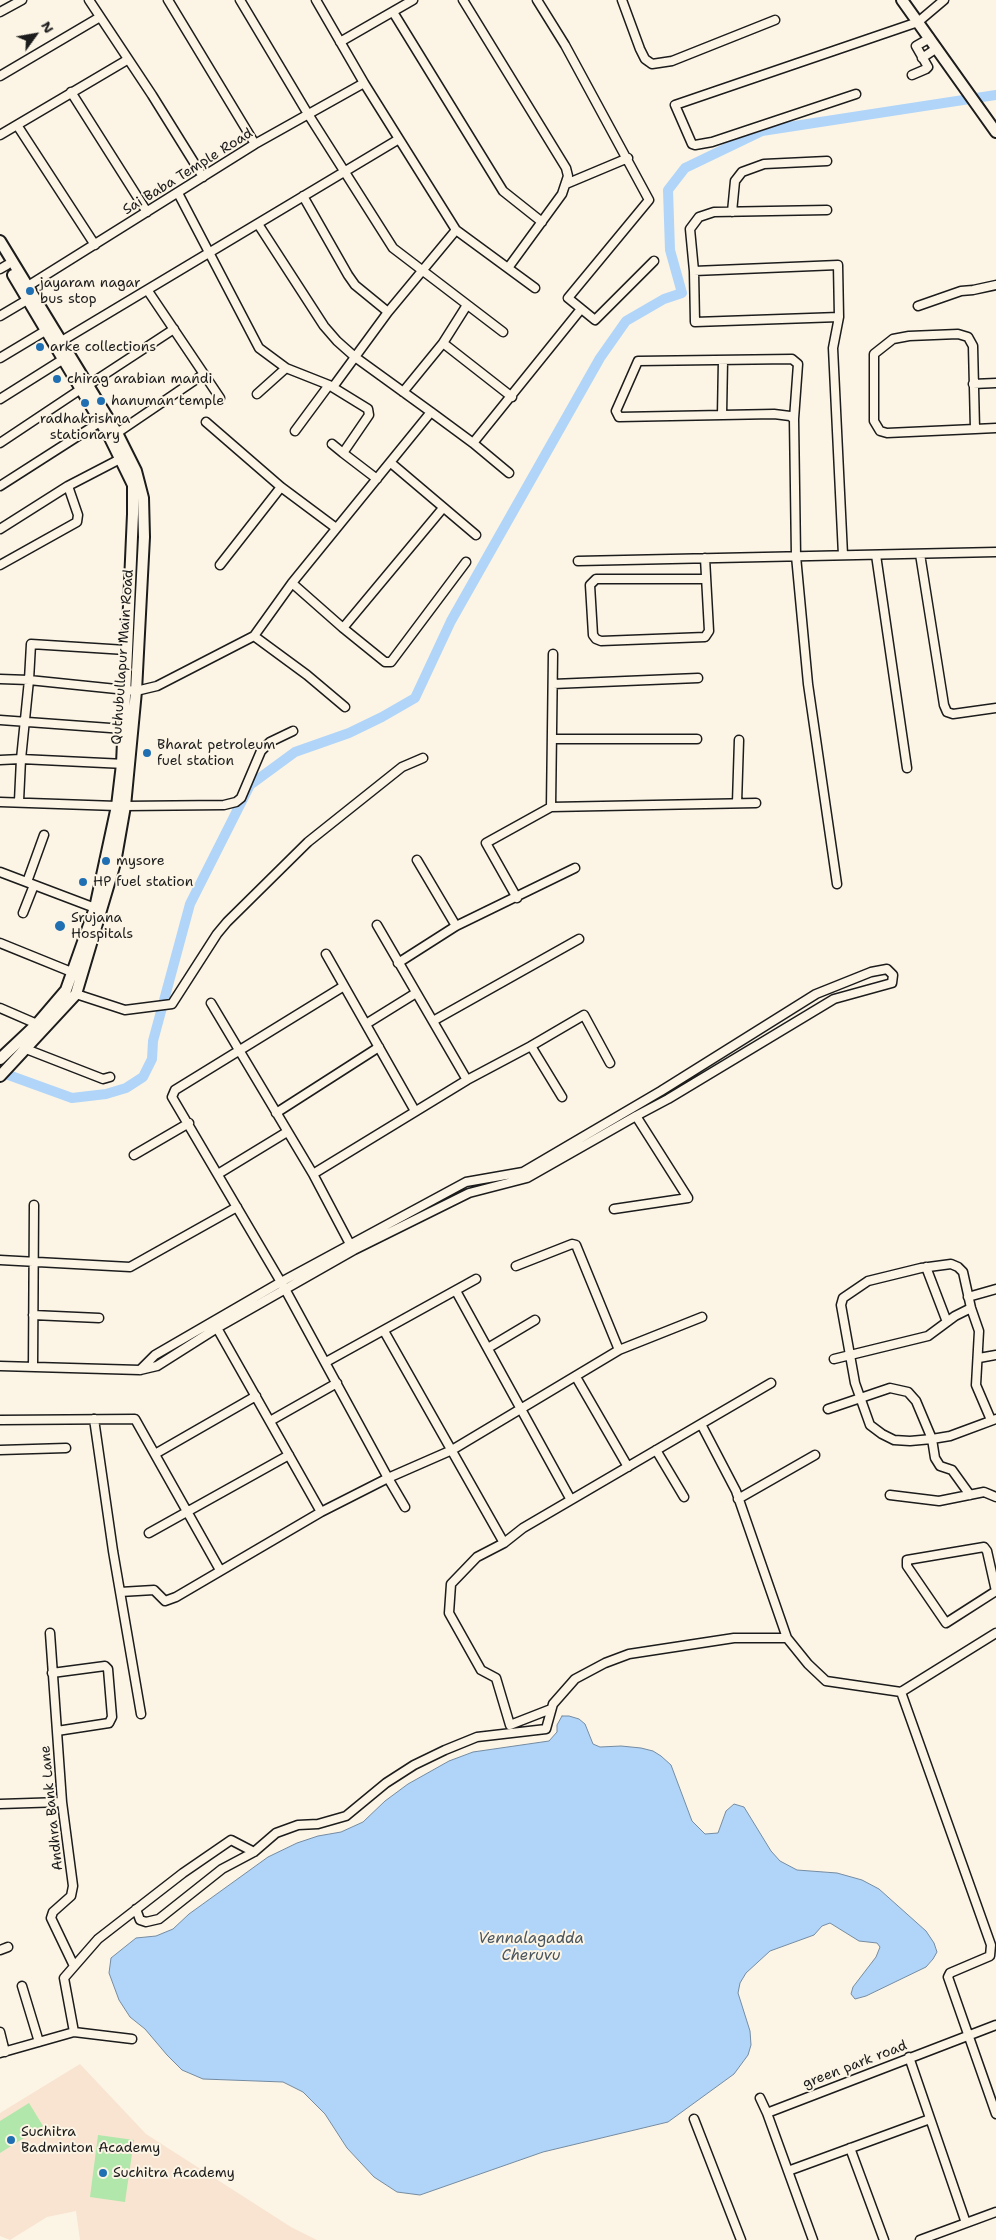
<!DOCTYPE html>
<html>
<head>
<meta charset="utf-8">
<style>
  body { margin:0 }
  #map { position:relative; width:996px; height:2240px; overflow:hidden; background:#fcf5e5; font-family:"Shantell Sans",sans-serif }
  canvas { display:block }
  .north { position:absolute; left:10px; top:10px; width:50px; height:50px; -webkit-text-stroke:4px #fcf5e5; paint-order:stroke; rotate:58deg; font-size:14px; font-weight:700; line-height:20px; text-align:center; color:#1c1c1c }
  .north::after { content:''; display:block; margin:auto; width:18px; height:22px; background:#1c1c1c; clip-path:polygon(50% 0,100% 100%,50% 72%,0 100%) }
</style>
</head>
<body>
<div id="map">
<canvas width="996" height="2240"></canvas>
<div class="north">N</div>
</div>
<script>
const context = document.querySelector('canvas').getContext('2d');
context.lineJoin = 'round';
function paint(path, color) { context.fillStyle = color; context.fill(path, 'evenodd'); }
const poly = rows => new Path2D(rows.map(r => 'M' + r).join(''));
function trace(path, color, width, dash) { context.strokeStyle = color; context.lineWidth = width; context.lineCap = dash ? 'butt' : 'round'; context.setLineDash(dash || []); context.stroke(path); }
function write(font, color, halo, rows, align = 'center') {
  context.font = font + ' "Shantell Sans",sans-serif'; context.lineWidth = 4; context.setLineDash([]); context.textBaseline = 'middle'; context.strokeStyle = halo; context.fillStyle = color; for (const [text, x, y, turn = 0] of rows) {
    context.save(); context.translate(x, y); context.rotate((+turn || 0) * Math.PI / 180); context.textAlign = isNaN(turn) ? turn : align; if (halo) context.strokeText(text, 0, 0); context.fillText(text, 0, 0); context.restore();
  }
}
const built = poly([
  [80,2064,146,2134,291,2227,317,2240,80,2240,76,2211,47,2217,10,2240,0,2236,0,2113]
]);
const green = poly([
  [29,2103,43,2126,0,2153,0,2121],
  [98,2135,134,2140,125,2202,90,2197]
]);
const water = poly([
  [562,1716,569,1716,579,1719,585,1724,593,1744,600,1747,621,1746,641,1748,653,1751,661,1756,671,1765,692,1821,705,1834,718,1833,726,1811,734,1804,744,1807,771,1851,780,1861,797,1870,837,1873,862,1880,879,1889,926,1931,934,1943,937,1952,933,1959,926,1967,866,1996,855,1999,851,1994,853,1987,876,1957,880,1947,877,1943,859,1941,830,1923,822,1926,814,1935,770,1951,746,1973,740,1983,738,1993,750,2031,751,2045,748,2055,734,2074,668,2122,543,2152,420,2195,397,2192,374,2177,347,2148,325,2114,303,2092,283,2082,203,2079,182,2070,167,2055,145,2029,130,2017,119,2000,109,1973,111,1958,136,1938,156,1936,173,1929,189,1914,268,1857,297,1843,318,1836,341,1832,363,1822,385,1801,408,1784,449,1761,473,1752,549,1741,557,1732,557,1725,562,1716]
]);
const canal = poly([
  [0,1072,72,1098,106,1094,126,1088,143,1077,152,1059,153,1041,190,904,250,785,295,752,349,733,382,717,415,698,451,621,600,358,626,321,664,299,682,293,670,250,668,190,685,168,762,131,996,95]
]);
const street = poly([
  [89,0,152,95,203,177],
  [168,0,255,144],
  [240,0,308,114,393,248,503,332],
  [316,0,364,83,456,230,535,288],
  [463,0,566,168,568,176,562,194,508,268],
  [537,0,565,45,649,200,568,298,595,320,654,261],
  [622,0,640,49,645,59,652,64,672,61,775,20],
  [0,12,22,0],
  [393,12,503,191,542,222],
  [340,42,413,0],
  [922,58,937,48],
  [912,75,926,69,928,67,916,46,930,38],
  [0,76,100,17],
  [71,92,147,212],
  [856,94,712,142,695,145,692,144,675,105,918,22,944,0],
  [17,125,95,245],
  [0,135,127,60],
  [566,184,628,158],
  [178,193,259,348,286,368,329,385,368,409,369,415,343,453,377,479],
  [303,196,348,275,355,285,388,312,333,387],
  [732,212,735,181,742,172,764,164,827,161],
  [258,224,324,326,337,341,355,357,431,412],
  [0,269,7,265],
  [694,271,690,229,699,217,714,212,827,210],
  [28,286,255,144,364,83],
  [148,291,220,398],
  [467,305,443,343,512,397],
  [918,306,961,291,973,290,996,285],
  [388,312,456,230],
  [0,316,27,300],
  [839,317,838,265,694,271,695,322,839,317,833,348,843,555],
  [60,342,399,139],
  [0,358,45,331],
  [973,384,996,383],
  [87,386,174,329],
  [403,392,443,343],
  [257,394,286,368],
  [0,399,62,360],
  [722,415,723,360],
  [794,419,798,364,792,359,638,361,616,411,619,417,774,414,790,416,794,419,796,556,808,684,837,884],
  [206,422,281,487,336,528],
  [975,429,973,346,968,337,958,334,909,336,893,339,874,354,874,421,880,431,887,433,975,429,996,428],
  [295,431,329,385],
  [117,433,204,374],
  [0,443,81,389],
  [473,443,509,473],
  [332,444,343,453],
  [391,463,476,535],
  [0,486,100,422],
  [443,508,343,628,385,662,391,662,466,562],
  [0,529,68,486,120,459],
  [920,554,944,705,947,712,953,714,996,708],
  [876,555,907,768],
  [705,558,709,631,705,637,601,641,596,639,593,635,590,585,596,579,706,579],
  [578,561,996,552],
  [0,565,77,522,78,515,68,486],
  [220,565,281,487],
  [292,583,343,628],
  [0,679,29,680,31,644,126,650],
  [553,684,698,678],
  [345,707,307,675,254,636,292,583,431,412,473,443,581,309],
  [0,720,124,729],
  [552,739,697,739],
  [0,760,21,759,19,801],
  [125,764,21,759,29,680,136,691,157,686,254,636],
  [0,802,117,806],
  [737,803,739,740],
  [125,806,224,805,236,802,241,798,261,751,270,742,293,731],
  [551,807,553,654],
  [417,860,456,926],
  [0,872,95,908],
  [27,882,44,835],
  [517,898,486,843,551,807,756,803],
  [23,913,34,885],
  [377,925,467,1080],
  [0,943,74,973],
  [326,954,415,1111],
  [398,963,456,926,575,868],
  [76,994,125,1010,172,1004,217,934,227,922,308,842,402,767,423,758],
  [211,1003,313,1174,351,1246],
  [0,1008,37,1024],
  [433,1021,579,939],
  [366,1024,416,993],
  [531,1046,562,1097],
  [26,1049,103,1079,110,1077],
  [276,1113,379,1047],
  [134,1155,189,1123],
  [218,1174,287,1132],
  [313,1174,467,1080,531,1046,584,1015,610,1063],
  [614,1209,688,1198,636,1116],
  [0,1260,130,1267,237,1207],
  [516,1266,572,1244,576,1245,619,1350],
  [926,1267,947,1322],
  [456,1291,571,1500],
  [968,1297,996,1289],
  [33,1315,99,1318],
  [217,1328,321,1512],
  [384,1331,504,1543,523,1528,771,1383],
  [488,1348,535,1320],
  [979,1358,996,1355],
  [834,1359,928,1336,955,1316,971,1308],
  [326,1362,476,1279],
  [0,1366,140,1370,157,1366,217,1328,354,1250,469,1193,527,1178,636,1116,668,1099,834,999,892,983,893,975,887,969,871,972,816,994,661,1091,523,1172,466,1182,281,1282,155,1355,140,1370],
  [33,1367,34,1205],
  [576,1377,628,1467],
  [828,1409,890,1388,908,1392,916,1401,932,1439,935,1458,940,1466,952,1470,970,1495],
  [94,1419,113,1551,141,1714],
  [0,1420,135,1419,220,1570],
  [991,1420,976,1385,979,1331,971,1308,963,1272,958,1267,951,1264,921,1268,868,1281,843,1298,841,1305,855,1383,870,1425,882,1434,894,1440,910,1441,932,1439,950,1436,996,1419],
  [270,1421,337,1383],
  [701,1424,736,1491,787,1638],
  [0,1450,66,1448],
  [656,1450,684,1497],
  [155,1454,256,1396],
  [890,1495,939,1501,984,1492,996,1497],
  [738,1499,815,1455],
  [405,1507,388,1478,452,1450,619,1350,702,1317],
  [149,1533,289,1455],
  [504,1543,477,1557,451,1584,449,1613,481,1670,496,1678,510,1725,551,1709],
  [996,1591,987,1551,984,1547,907,1560,907,1566,946,1623,996,1591],
  [120,1592,154,1590,165,1601,176,1597,321,1512,388,1478,285,1289,172,1097,175,1090,344,986],
  [50,1633,62,1802,73,1886,71,1896,53,1912,51,1918,74,1966],
  [52,1673,105,1666,108,1669,112,1717,109,1723,57,1731],
  [901,1692,991,1945,990,1956,950,1973,948,1977,996,2114],
  [0,1804,62,1802],
  [136,1909,140,1920,146,1922,159,1919,222,1869,254,1852,276,1833,298,1825,318,1824,346,1816,386,1783,414,1765,445,1750,477,1737,546,1729,553,1704,575,1679,605,1663,629,1654,734,1638,787,1638,808,1664,826,1681,901,1692,996,1633],
  [0,1950,8,1947],
  [22,1986,39,2042],
  [0,2032,5,2052],
  [74,2032,132,2039],
  [0,2053,74,2032,64,1978,98,1939,183,1873,231,1840,254,1852],
  [909,2057,966,2223],
  [760,2098,767,2113,996,2025],
  [767,2113,813,2240],
  [694,2119,741,2240],
  [850,2148,884,2240],
  [788,2171,930,2119],
  [920,2240,996,2212]
]);
const secondary = poly([
  [902,0,996,132],
  [0,241,117,433,136,471,143,498,144,537,136,691,125,806,115,863,76,994,0,1076],
  [0,1059,37,1024,66,990,95,908,117,806,122,764,133,514,133,485,110,438,13,275]
]);
const markers = [
  [30,291,5,"#1f6fb2"],
  [40,347,5,"#1f6fb2"],
  [57,379,5,"#1f6fb2"],
  [101,401,5,"#1f6fb2"],
  [85,403,5,"#1f6fb2"],
  [147,753,5,"#1f6fb2"],
  [106,861,5,"#1f6fb2"],
  [83,882,5,"#1f6fb2"],
  [60,926,6,"#1f6fb2"],
  [11,2140,5,"#1f6fb2"],
  [103,2173,5,"#1f6fb2"]
];
const streetNames = [
  ["Sai Baba Temple Road",188,172,-32],
  ["Quthubullapur Main Road",123,657,-86],
  ["Andhra Bank Lane",52,1808,-96],
  ["green park road",855,2065,-21]
];
const poiNames = [
  ["jayaram nagar",40,283],
  ["bus stop",40,299],
  ["arke collections",50,347],
  ["chirag arabian mandi",67,379],
  ["hanuman temple",111,401],
  ["radhakrishna",85,419,"center"],
  ["stationary",85,435,"center"],
  ["Bharat petroleum",157,745],
  ["fuel station",157,761],
  ["mysore",116,861],
  ["HP fuel station",93,882],
  ["Srujana",71,918],
  ["Hospitals",71,934],
  ["Suchitra",21,2132],
  ["Badminton Academy",21,2148],
  ["Suchitra Academy",113,2173]
];
const waterNames = [
  ["Vennalagadda",531,1939],
  ["Cheruvu",531,1956]
];
paint(built, '#f8e4d0');
paint(green, '#b1e7aa');
paint(water, '#b0d5f9');
trace(water, '#758ba1', 1);
trace(canal, '#b0d5f9', 10);
trace(street, '#1c1c1c', 11);
trace(secondary, '#1c1c1c', 14);
trace(street, '#fcf5e5', 8);
trace(secondary, '#fcf5e5', 10);
for (const [x, y, r, color] of markers) { const dot = new Path2D(); dot.arc(x, y, r, 0, 2 * Math.PI); context.fillStyle = color; context.fill(dot); trace(dot, '#fcf5e5', 2); }
write('14px', '#1c1c1c', '#fcf5e5', streetNames);
write('14px', '#1c1c1c', '#fcf5e5', poiNames, 'left');
write('italic 15px', '#48545e', '#fcf5e5', waterNames);
</script>
</body>
</html>
